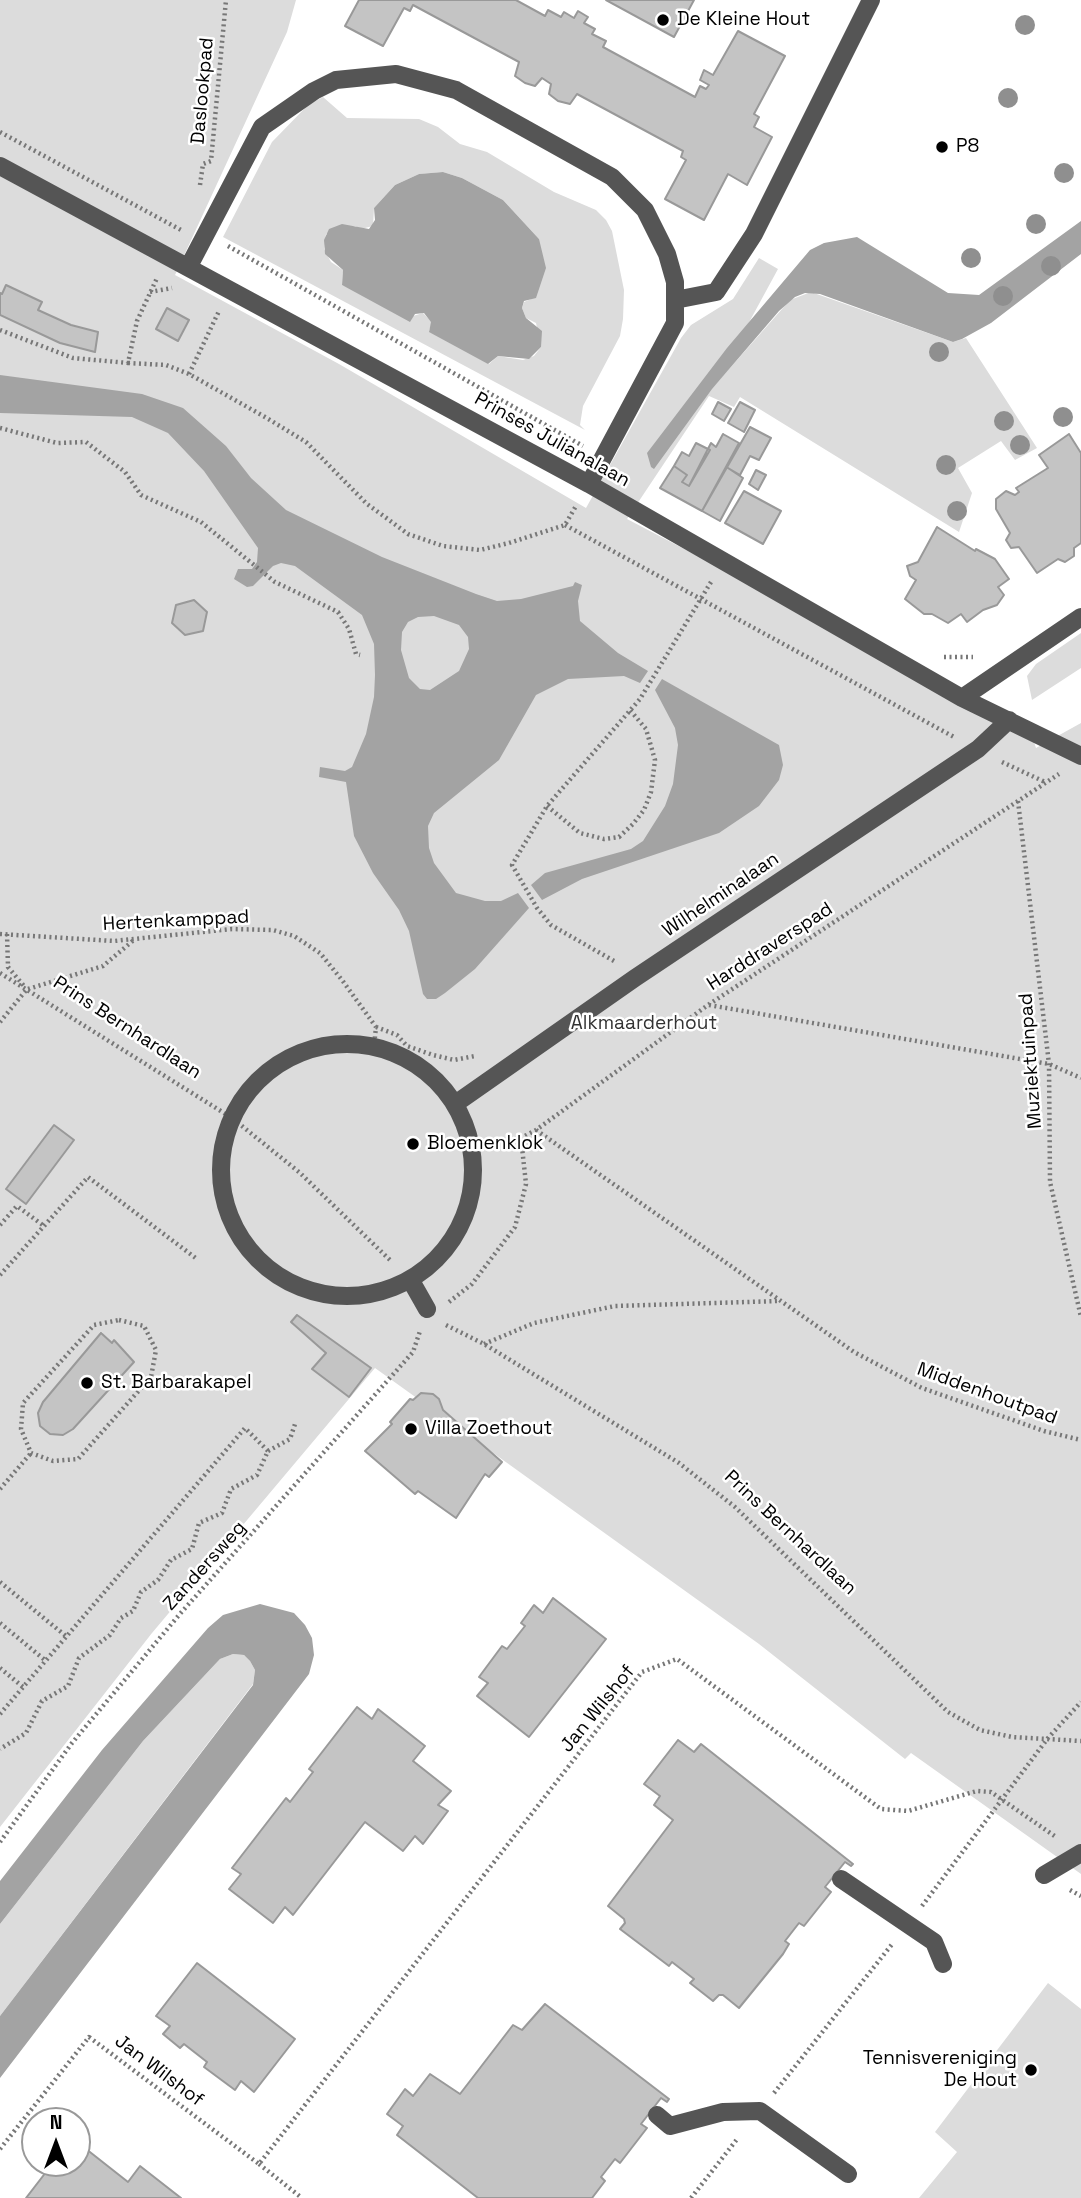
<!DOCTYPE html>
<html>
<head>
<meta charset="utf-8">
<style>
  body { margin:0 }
  #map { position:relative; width:1081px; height:2198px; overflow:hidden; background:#fff; font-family:"Space Grotesk",sans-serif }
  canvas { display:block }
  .north { position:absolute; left:21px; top:2107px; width:70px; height:70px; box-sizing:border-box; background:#fff; border:2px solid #999; border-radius:50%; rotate:0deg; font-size:19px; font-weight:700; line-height:28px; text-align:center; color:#000 }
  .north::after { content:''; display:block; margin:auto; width:24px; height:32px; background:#000; clip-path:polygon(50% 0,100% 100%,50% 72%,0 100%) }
</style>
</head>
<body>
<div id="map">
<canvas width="1081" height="2198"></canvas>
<div class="north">N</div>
</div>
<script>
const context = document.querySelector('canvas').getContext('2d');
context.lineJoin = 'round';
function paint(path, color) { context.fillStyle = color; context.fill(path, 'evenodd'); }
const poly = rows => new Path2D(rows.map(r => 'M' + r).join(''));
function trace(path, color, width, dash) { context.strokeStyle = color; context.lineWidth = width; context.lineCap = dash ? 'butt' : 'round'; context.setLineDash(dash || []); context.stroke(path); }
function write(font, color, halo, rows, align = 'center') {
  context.font = font + ' "Space Grotesk",sans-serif'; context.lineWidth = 5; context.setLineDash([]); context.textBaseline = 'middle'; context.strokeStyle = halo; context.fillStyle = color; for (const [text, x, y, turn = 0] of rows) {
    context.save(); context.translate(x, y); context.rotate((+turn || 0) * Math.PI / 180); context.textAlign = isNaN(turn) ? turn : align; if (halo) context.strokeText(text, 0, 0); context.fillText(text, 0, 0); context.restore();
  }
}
const green = poly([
  [0,0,296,0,287,32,175,275,339,364,586,508,681,338,691,325,733,299,759,258,778,269,715,385,790,300,811,292,953,342,966,338,1037,448,1015,460,1001,441,958,468,972,493,959,532,740,397,734,407,709,396,627,519,1030,730,1036,748,1081,723,1081,1874,911,1753,905,1759,759,1644,375,1368,152,1633,0,1827],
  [323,97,347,118,419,119,438,127,460,144,487,152,554,192,596,210,606,220,612,231,624,290,623,319,620,336,583,406,580,425,585,430,223,237,272,142,308,105],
  [443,172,462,178,503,200,539,239,531,299,524,302,522,308,526,318,536,323,541,347,534,356,523,360,498,356,489,364,429,331,432,322,423,313,413,316,342,285,343,270,331,262,324,249,326,234,355,226,361,229,373,226,374,208,395,185,419,174],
  [1081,633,1081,668,1032,700,1027,676,1036,664],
  [233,1654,244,1655,250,1661,255,1670,253,1684,0,2016,0,1924,143,1741,220,1659],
  [1048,1983,1081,2009,1081,2198,919,2198,957,2152,935,2132]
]);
const water = poly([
  [443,172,462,178,503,200,539,239,546,268,536,298,524,301,522,308,526,318,542,331,541,347,529,359,498,356,488,364,429,332,431,322,424,313,415,314,410,322,342,285,343,270,325,254,324,240,329,229,342,224,369,229,375,220,374,208,395,185,419,174],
  [1081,221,1081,254,991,323,962,339,953,342,820,294,805,293,795,297,779,311,712,389,654,469,651,467,647,453,727,348,810,250,824,243,857,237,948,293,979,295],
  [0,375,142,394,183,408,226,446,251,478,286,510,382,557,476,594,497,601,521,599,573,586,575,582,582,585,578,601,580,621,618,653,648,671,640,683,624,676,568,679,536,695,499,760,434,813,428,826,429,848,434,863,456,893,485,901,501,901,518,893,529,908,475,969,445,993,436,999,427,999,423,994,409,931,399,910,373,873,354,836,346,782,319,777,320,767,345,771,352,767,366,734,374,697,375,675,374,644,362,615,295,566,281,563,273,566,253,586,247,587,234,579,238,569,252,569,257,562,258,548,204,471,168,433,132,417,0,413],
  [434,616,459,625,468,637,469,649,459,671,430,690,420,689,409,678,401,650,402,632,408,622,418,617],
  [662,679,779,745,783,765,779,780,759,806,719,833,582,879,542,900,531,885,545,873,631,849,643,841,665,806,673,784,678,745,675,728,655,690],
  [260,1604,294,1613,305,1625,312,1638,314,1655,309,1674,0,2078,0,2016,253,1685,255,1670,250,1661,244,1655,233,1654,220,1659,143,1741,0,1924,0,1881,102,1750,208,1628,223,1615]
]);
const building = poly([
  [359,0,516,0,545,16,548,10,561,17,564,12,574,18,578,11,588,17,584,23,595,29,592,34,606,41,603,47,695,97,700,86,706,89,709,85,700,80,704,70,713,75,738,31,785,56,754,114,759,117,754,127,772,137,747,185,728,174,704,220,665,199,686,160,681,157,683,151,577,94,570,104,558,101,549,94,551,84,542,78,535,86,525,83,515,76,519,62,413,5,410,11,404,8,383,46,345,26,359,0],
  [606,0,694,0,674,37,606,0],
  [6,285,42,302,38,310,71,325,98,332,95,352,60,343,0,315,0,293,2,294,6,285],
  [167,308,189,320,178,341,156,329,167,308],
  [718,402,731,409,724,421,712,414,718,402],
  [740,402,755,410,744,432,728,423,740,402],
  [750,427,771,438,759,460,750,456,740,475,728,468,743,478,720,521,702,511,750,427],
  [723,434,739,443,702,511,660,488,674,466,687,475,682,482,689,486,711,443,716,447,723,434],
  [1069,434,1081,453,1081,543,1074,548,1074,556,1065,562,1058,559,1037,573,1019,547,1011,548,1006,540,1010,533,996,509,996,499,1006,491,1015,495,1019,492,1016,488,1048,468,1039,455,1069,434],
  [696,443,710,450,689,486,682,482,687,475,674,466,682,452,689,456,696,443],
  [756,470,766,475,758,490,749,484,756,470],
  [744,491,781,511,763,544,725,523,744,491],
  [937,527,975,551,976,549,995,559,1009,579,998,587,1004,595,997,605,983,610,967,622,961,614,948,623,932,614,924,614,905,599,916,580,910,576,907,566,918,562,937,527],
  [194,600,207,612,203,631,185,635,172,623,176,605,194,600],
  [54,1125,74,1140,26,1204,6,1189,54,1125],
  [297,1315,371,1368,349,1397,312,1369,326,1353,291,1322,297,1315],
  [101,1333,112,1343,114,1340,134,1362,73,1429,63,1435,50,1434,40,1426,38,1413,43,1402,101,1333],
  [421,1393,433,1394,439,1399,443,1410,502,1462,489,1477,485,1474,456,1518,418,1491,415,1494,365,1451,392,1424,390,1422,410,1399,413,1400,421,1393],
  [553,1598,606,1639,529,1737,477,1696,488,1683,479,1677,502,1646,507,1649,525,1626,521,1623,534,1605,543,1613,553,1598],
  [357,1707,372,1719,378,1709,425,1746,413,1761,451,1791,438,1805,448,1811,423,1844,415,1836,403,1851,365,1822,293,1915,285,1907,273,1923,229,1889,241,1874,232,1868,286,1798,290,1802,313,1772,309,1769,357,1707],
  [678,1740,694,1752,701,1744,853,1864,851,1866,845,1862,825,1887,831,1892,804,1926,799,1923,785,1941,789,1944,783,1954,739,2008,723,1995,719,1995,713,2001,690,1983,694,1979,672,1962,669,1966,620,1929,625,1923,624,1919,608,1906,673,1820,654,1805,660,1796,644,1784,678,1740],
  [197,1963,295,2039,254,2092,241,2081,235,2090,204,2067,207,2062,184,2044,180,2048,163,2034,170,2026,156,2016,197,1963],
  [545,2004,669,2099,667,2102,661,2098,641,2124,647,2128,620,2163,615,2159,601,2177,605,2181,592,2198,478,2198,397,2135,403,2126,387,2114,405,2089,413,2096,430,2074,460,2094,513,2025,522,2030,545,2004],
  [81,2145,128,2182,140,2166,181,2198,26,2198,53,2163,77,2163,81,2145]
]);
const path = poly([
  [0,132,181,230],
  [200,185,203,164,211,161,226,0],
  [228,246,583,446],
  [150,292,172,288],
  [0,330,73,358,128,363,137,321,157,278],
  [128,363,166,365,189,374,265,417,306,442,367,504,385,517,408,534,443,546,480,550,509,543,565,525,576,506],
  [189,374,219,311],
  [0,428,57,443,86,442,125,472,141,495,201,522,275,582,338,612,349,629,356,654,360,655],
  [565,525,954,737],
  [944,657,973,657],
  [1002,762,1045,782],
  [1018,801,1049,1064,1050,1182,1081,1317],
  [547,806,580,833,604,839,619,837,633,824,644,810,651,792,655,760,646,729,630,710],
  [0,934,114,941,232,929,273,930,294,936,320,953,342,980,376,1027,374,1046],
  [7,934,8,967,24,986],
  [614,961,551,925,537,908,512,865,547,806,640,699,711,582],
  [0,973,232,1118,299,1172,392,1262],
  [28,989,103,966,135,939],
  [709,1005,1049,1064,1081,1078],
  [0,1022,27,989],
  [376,1027,397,1035,407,1046,433,1055,454,1060,475,1056],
  [536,1130,854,1352,922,1388,1044,1431,1081,1440],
  [471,1144,521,1138,536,1130,708,1005,1059,774],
  [0,1225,17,1206,44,1226],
  [0,1275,88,1177,197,1259],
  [449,1302,472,1284,515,1227,526,1184,521,1138],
  [119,1320,144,1326,156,1350,151,1377,78,1459,53,1461,31,1453,21,1429,23,1403,94,1325,119,1320],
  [446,1325,484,1344,679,1463,735,1507,948,1712,980,1730,1012,1737,1081,1741],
  [484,1344,534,1323,615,1306,779,1301],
  [268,1451,290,1439,296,1421],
  [0,1489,31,1453],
  [0,1582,67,1637],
  [0,1623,46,1661],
  [0,1668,23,1687],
  [0,1714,245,1428,268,1451,257,1475,231,1489,222,1513,199,1523,192,1549,171,1560,158,1580,141,1592,133,1611,121,1618,110,1635,79,1658,68,1686,42,1701,26,1733,0,1749],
  [0,1842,72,1743,179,1615,413,1352,420,1331],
  [1070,1890,1081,1896],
  [922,1906,1048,1738,1081,1702],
  [774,2093,893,1943],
  [0,2149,89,2037,259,2164,642,1672,677,1659,881,1809,908,1811,977,1791,991,1792,1056,1837],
  [259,2164,302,2198],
  [691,2198,738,2138]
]);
const minor = poly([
  [0,166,589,484,962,698,1081,756],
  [189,266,262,127,314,91,336,80,396,74,456,90,612,177,645,210,667,254,675,282,675,323,589,484],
  [675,300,716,292,754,234,871,0],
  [962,698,1081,617],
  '221 1170a126 126 0 1 1 252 0a126 126 0 1 1-252 0Z',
  [455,1104,635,978,978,749,1009,720],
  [410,1279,427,1309],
  [1044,1875,1081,1853],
  [841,1879,934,1942,943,1964],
  [657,2115,670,2126,723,2112,760,2111,848,2174]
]);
const trees = [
  [1025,25],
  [1008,98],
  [1064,173],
  [1036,224],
  [971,258],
  [1051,266],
  [1003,296],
  [939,352],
  [1063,417],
  [1004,421],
  [1020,445],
  [946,465],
  [957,511]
];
const markers = [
  [663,20,7,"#000"],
  [942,147,7,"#000"],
  [413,1144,7,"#000"],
  [87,1383,7,"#000"],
  [411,1429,7,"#000"],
  [1031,2070,7,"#000"]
];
const poiNames = [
  ["De Kleine Hout",677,20],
  ["P8",956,147],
  ["Bloemenklok",427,1144],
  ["St. Barbarakapel",101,1383],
  ["Villa Zoethout",425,1429],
  ["Tennisvereniging",1017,2059,"right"],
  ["De Hout",1017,2081,"right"]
];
const streetNames = [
  ["Daslookpad",203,91,-85],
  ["Prinses Julianalaan",552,440,29],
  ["Wilhelminalaan",721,895,-34],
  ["Hertenkamppad",176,921,-3],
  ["Harddraverspad",770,947,-33],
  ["Prins Bernhardlaan",127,1028,33],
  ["Muziektuinpad",1031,1061,-94],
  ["Middenhoutpad",987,1394,20],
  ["Prins Bernhardlaan",790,1533,43],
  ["Zandersweg",205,1566,-48],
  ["Jan Wilshof",598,1709,-51],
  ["Jan Wilshof",159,2071,37]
];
const parkNames = [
  ["Alkmaarderhout",644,1024]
];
paint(green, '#dcdcdc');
paint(water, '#a3a3a3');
paint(building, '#c4c4c4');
trace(building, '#999', 2);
trace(path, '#777', 4.5, [2, 3.5]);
trace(minor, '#555', 18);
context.fillStyle = '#8f8f8f';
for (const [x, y] of trees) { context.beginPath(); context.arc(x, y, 10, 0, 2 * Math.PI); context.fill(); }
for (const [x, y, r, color] of markers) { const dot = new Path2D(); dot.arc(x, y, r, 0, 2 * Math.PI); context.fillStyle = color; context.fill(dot); trace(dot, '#fff', 2.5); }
write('19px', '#000', '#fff', poiNames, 'left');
write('19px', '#000', '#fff', streetNames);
write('19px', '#333', '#fff', parkNames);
</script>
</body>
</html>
